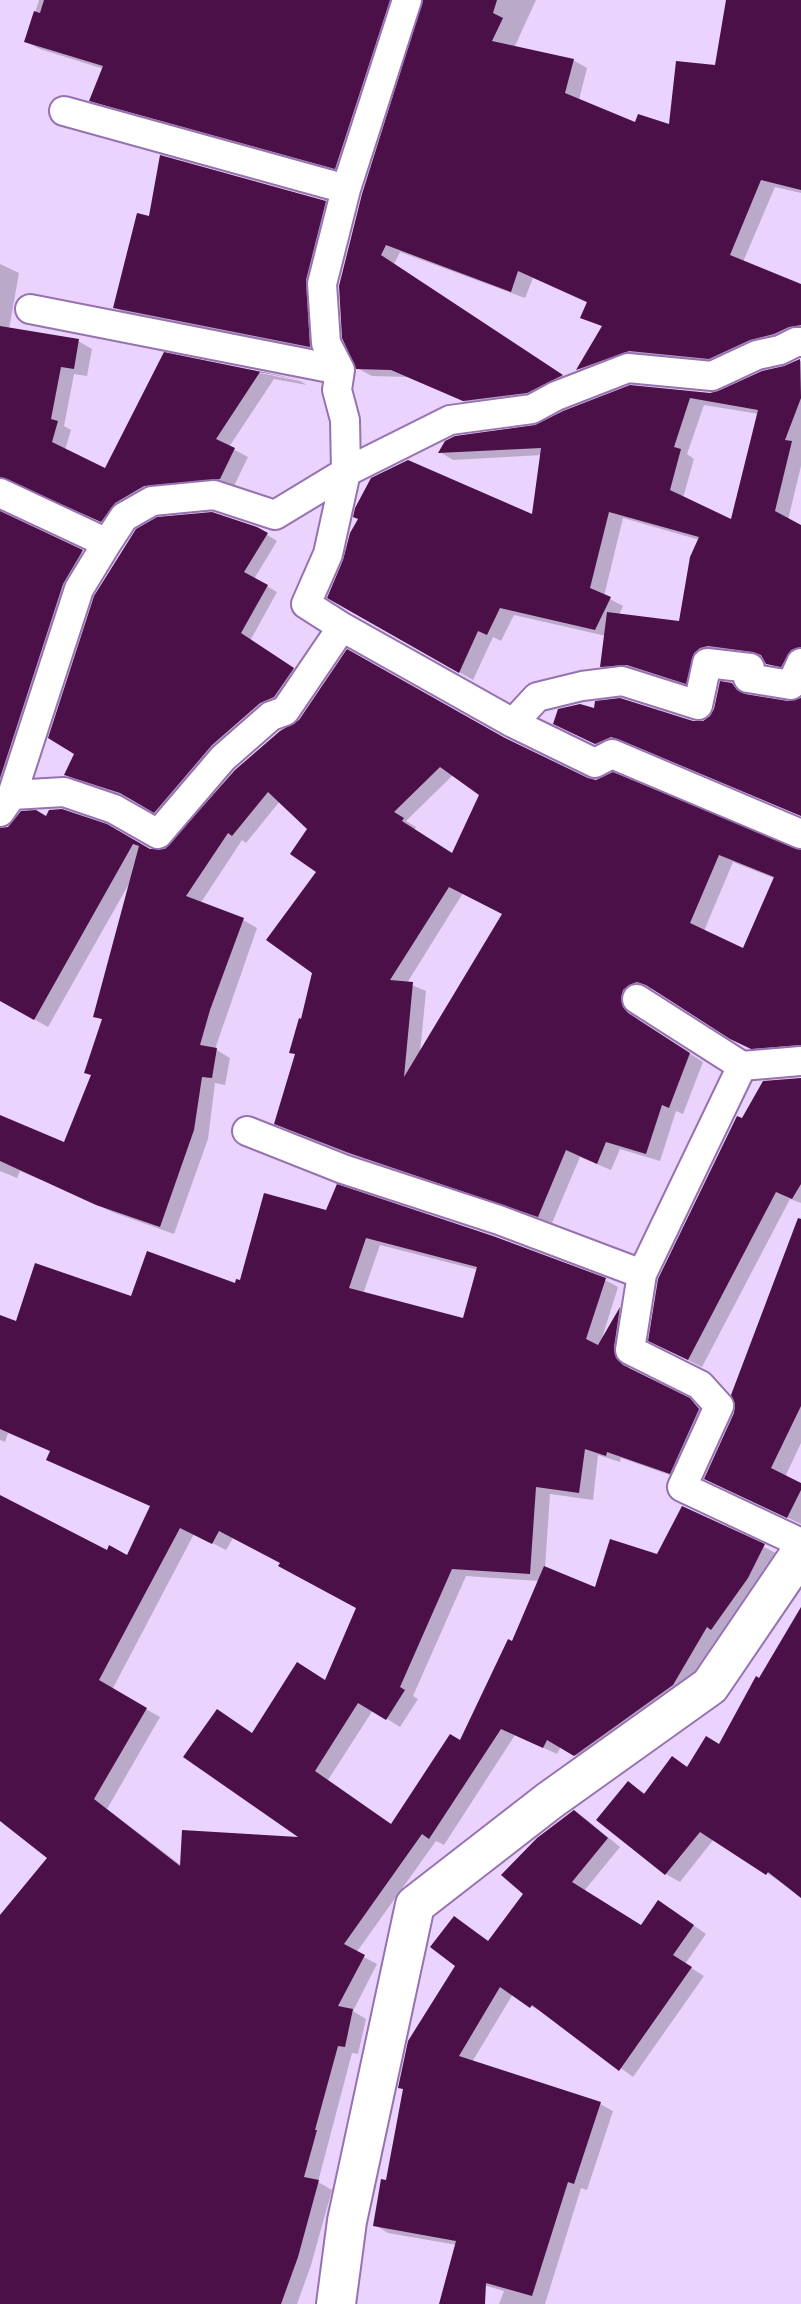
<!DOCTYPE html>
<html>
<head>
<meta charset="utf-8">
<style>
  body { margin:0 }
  canvas { display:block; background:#ead3fc }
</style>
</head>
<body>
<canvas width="801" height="2304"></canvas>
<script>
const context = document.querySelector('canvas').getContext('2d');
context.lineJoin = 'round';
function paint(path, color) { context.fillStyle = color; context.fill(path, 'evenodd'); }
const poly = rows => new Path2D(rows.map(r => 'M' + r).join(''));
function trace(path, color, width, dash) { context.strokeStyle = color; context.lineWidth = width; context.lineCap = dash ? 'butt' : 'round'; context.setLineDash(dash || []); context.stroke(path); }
const shadow = poly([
  [39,0,406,0,349,175,105,108,91,100,104,69,40,49,26,42],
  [425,0,536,0,514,48,573,60,587,68,579,100,636,124,671,126,716,67,728,0,801,0,801,193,775,187,743,262,801,286,801,336,724,366,592,377,579,370,603,327,583,317,588,303,533,278,525,298,400,252,394,264,575,384,479,408,407,377,372,376,357,368],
  [325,202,341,212,326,355,131,317,115,307,150,219],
  [0,264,19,273,9,329,78,341,92,349,87,376,74,374,64,426,71,430,65,450,106,471,164,354,300,381,307,385,274,379,229,447,248,457,234,486,159,493,116,528,22,485,13,483,4,487,0,492],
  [801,361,801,466,767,607,801,551,801,664,781,671,767,663,764,658,716,654,699,690,642,672,615,674,602,666,606,636,514,615,501,641,493,637,473,680,329,597,533,517,542,455,453,460,440,452,535,427,564,413,710,394],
  [704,405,759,414,733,521,683,498,694,459,687,454],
  [623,518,700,540,681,623,619,615,623,606,604,596],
  [0,512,96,560,0,813],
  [256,528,277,541,254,579,277,592,250,641,303,676,166,817,132,799,76,781,66,775],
  [732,684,746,693,748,697,788,703,801,700,801,816,634,746,626,744,610,751,569,731,596,711,703,723,712,717],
  [504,739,587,780,801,852,801,1053,767,1055,746,1046,659,991,652,989,643,992,634,1008,636,1017,642,1023,703,1062,683,1114,676,1111,660,1161,620,1149,611,1170,580,1157,552,1223,364,1160,290,1131,276,1123,297,1055,314,972,318,872,310,828,280,801,246,843,242,840,200,904,243,920,257,928,215,1049,230,1058,225,1085,215,1083,208,1139,174,1234,112,1212,63,1188,93,1076,86,1072,103,1020,96,1016,130,882,48,1027,0,1000,0,830,47,818,61,811,150,850,166,851,236,771],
  [454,774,482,795,453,855,414,830,416,827,406,821],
  [733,862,776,879,744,950,704,931],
  [463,893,504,914,420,1053,426,991,407,983],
  [801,1082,801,1203,790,1199,702,1367,664,1348,742,1121],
  [0,1117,60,1145,41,1180,20,1171,17,1178,0,1171],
  [265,1195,605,1280,618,1287,602,1338,621,1309,633,1316,627,1356,629,1368,634,1373,704,1409,684,1480,621,1458,620,1462,598,1455,593,1500,550,1494,545,1568,596,1590,658,1556,683,1508,778,1554,725,1636,721,1633,686,1693,589,1763,561,1746,557,1754,515,1735,444,1845,436,1841,356,1953,377,1964,353,2011,366,2019,358,2054,352,2053,318,2182,332,2190,311,2265,297,2304,0,2304,0,1914,2,1915,49,1858,0,1818,0,1512,108,1552,127,1557,152,1506,52,1452,8,1433,5,1442,0,1440,0,1317,17,1323,132,1298,236,1285,242,1282],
  [380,1245,478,1270,464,1321,363,1294],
  [194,1534,226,1550,233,1538,282,1563,358,1608,326,1681,253,1735,304,1839,182,1866,107,1809,160,1717,112,1690],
  [466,1576,539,1581,513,1643,461,1742,392,1825,328,1780,373,1710,400,1727,418,1699,413,1696],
  [801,1217,801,1443,785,1477,801,1485,801,1524,720,1486,737,1404,733,1395],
  [801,1630,801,1895,714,1839,680,1882,666,1874,599,1820,628,1783,646,1794,672,1758,688,1767,720,1746,760,1680],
  [574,1812,587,1820,620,1847,584,1891,641,1927,672,1910,706,1934,685,1964,704,1976,633,2077,544,2013,531,2006,513,1994,472,2062,600,2104,613,2111,587,2190,581,2188,545,2304,499,2304,504,2291,463,2279,457,2245,388,2233,375,2225,457,1965,455,1918,490,1942,525,1894]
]);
const building = poly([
  [44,0,390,0,335,169,89,101,103,66,24,42,34,11,40,13],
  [423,0,497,0,493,13,503,18,492,41,574,59,565,93,635,122,638,114,669,124,676,61,715,65,726,0,801,0,801,190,761,180,730,255,801,284,801,325,789,327,774,334,750,340,709,359,629,351,576,370,602,326,580,318,587,302,518,271,511,292,386,245,381,255,563,375,527,393,463,401,391,370,356,369,342,338,339,286,362,194],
  [160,155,326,201,306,280,310,347,113,308,137,213,149,216],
  [0,326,79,339,74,369,61,367,51,419,58,421,52,442,105,468,164,352,301,380,260,372,216,439,235,448,220,479,144,486,115,503,101,522,0,477],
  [800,359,801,398,785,440,792,441,775,511,801,525,801,647,791,650,781,667,766,664,761,655,753,652,708,646,700,648,694,653,686,684,627,665,600,667,607,612,679,621,690,557,699,537,609,512,590,588,611,597,595,630,500,608,487,635,478,631,459,673,327,598,343,560,350,533,358,519,353,517,355,508,371,478,408,460,532,514,541,448,438,453,445,441,455,436,535,425,563,411,630,385,710,393,718,391,762,371,784,366],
  [690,398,758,410,731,519,670,490,681,449,674,447],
  [0,511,83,550,63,584,0,778],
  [212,512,257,527,268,533,244,572,268,585,241,633,294,668,274,697,260,703,212,745,154,813,120,793,64,775,74,754,48,738,94,596,136,529,157,517],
  [347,649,505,738,588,778,596,780,613,772,801,850,801,1045,751,1049,730,1039,646,985,637,982,629,985,623,990,621,998,623,1007,628,1013,690,1053,669,1108,662,1105,646,1154,606,1142,597,1164,566,1150,538,1217,349,1153,274,1124,295,1054,289,1053,299,1018,301,1019,312,973,266,940,316,872,290,854,307,829,268,792,232,836,228,833,186,896,244,918,210,1010,200,1045,217,1048,212,1078,202,1077,194,1130,160,1227,96,1205,0,1161,0,1115,64,1142,91,1075,84,1073,102,1019,93,1017,139,846,133,844,34,1020,0,1001,0,828,8,827,21,811,36,810,46,816,49,810,62,809,107,824,150,849,165,849,235,770,280,731,299,720],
  [440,767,479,795,452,853,402,821,404,818,394,812],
  [719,855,774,877,743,948,690,923],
  [449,887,502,914,404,1077,413,982,390,980],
  [720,681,732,683,737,690,745,694,788,701,801,698,801,816,618,739,611,737,595,744,553,724,558,709,580,704,594,708,595,701,620,698,693,721,703,721,710,716,714,709],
  [801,1078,801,1184,792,1199,776,1192,688,1360,648,1341,658,1279,737,1116,742,1118,763,1081],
  [337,1184,493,1236,606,1278,586,1339,598,1345,620,1307,614,1347,616,1358,623,1365,690,1398,699,1409,670,1474,607,1452,606,1456,585,1449,579,1493,536,1487,530,1574,452,1569,400,1687,405,1690,386,1720,358,1703,315,1771,391,1824,450,1734,460,1740,508,1639,512,1641,544,1566,595,1587,610,1539,657,1554,682,1506,765,1544,748,1578,711,1630,707,1627,673,1685,574,1756,547,1740,543,1748,501,1729,429,1839,422,1834,344,1944,365,1955,338,2006,353,2009,345,2047,338,2046,315,2130,317,2130,304,2177,319,2180,298,2257,281,2304,0,2304,0,1915,47,1858,0,1821,0,1495,107,1550,109,1545,127,1555,150,1506,46,1460,50,1451,0,1429,0,1315,16,1321,35,1263,131,1296,147,1251,235,1283,236,1279,240,1280,264,1193,326,1210],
  [366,1238,477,1267,463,1318,349,1288],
  [180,1528,212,1544,219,1531,280,1563,278,1566,356,1608,325,1680,297,1662,252,1733,217,1709,183,1757,298,1837,182,1830,180,1866,94,1799,147,1708,99,1680],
  [798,1218,801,1219,801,1406,771,1468,801,1483,801,1490,787,1518,704,1479,734,1413,735,1404,731,1395],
  [801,1607,801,1898,768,1872,766,1875,700,1832,665,1875,596,1820,628,1781,644,1794,672,1756,687,1767,706,1736,719,1744,756,1676,759,1678],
  [574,1810,608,1838,572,1882,641,1925,658,1900,694,1925,673,1955,692,1967,619,2071,532,2005,530,2008,500,1987,459,2056,601,2102,574,2184,568,2182,532,2296,486,2283,485,2304,439,2304,456,2241,373,2226,381,2179,386,2180,403,2089,398,2088,408,2041,455,1966,430,1947,454,1916,488,1941,523,1894,501,1875,537,1838]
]);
const street = poly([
  [64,111,346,189],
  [30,309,340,370],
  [0,493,107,543,79,589,12,795,0,812],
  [107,543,124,517,152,501,214,495,275,515,346,472,450,420,532,409,556,396,628,368,712,376,757,355,780,350,796,342,801,342],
  [342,627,306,604,328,554,346,472,345,420,337,390,340,370,326,343,322,284,346,189,407,0],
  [513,723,537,697,582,686,622,681,698,705,707,663,750,668,748,678,791,685,801,663],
  [12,795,64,792,114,809,158,834,223,758,271,716,285,711,342,627,513,723,595,763,612,754,801,834],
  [637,999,742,1066,801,1061],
  [742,1066,642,1274,630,1350,700,1385,719,1406,682,1487,801,1543],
  [247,1131,343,1169,499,1220,642,1274]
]);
const secondary = poly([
  [336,2304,347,2221,415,1905,549,1801,710,1686,801,1552]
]);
paint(shadow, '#0003');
paint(building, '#4b1047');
trace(street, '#9772b0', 32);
trace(secondary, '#9772b0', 42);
trace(street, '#fff', 28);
trace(secondary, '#fff', 38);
</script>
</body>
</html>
